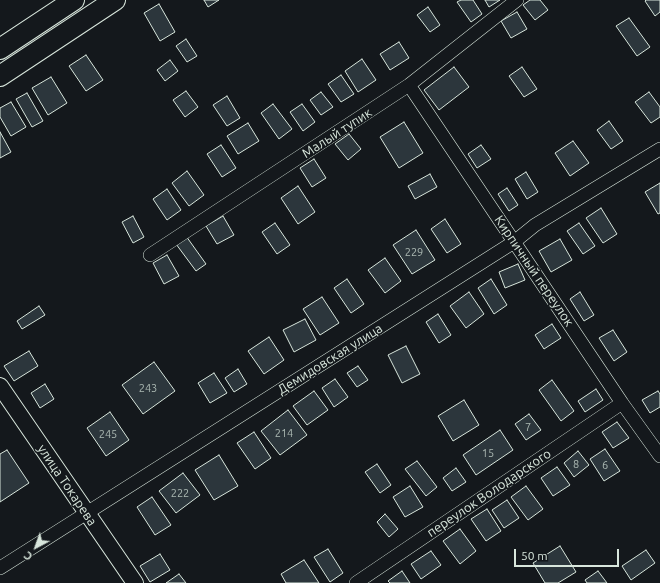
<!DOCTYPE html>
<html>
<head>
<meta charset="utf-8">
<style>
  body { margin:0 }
  #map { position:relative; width:660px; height:583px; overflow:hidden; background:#14181c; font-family:Ubuntu,sans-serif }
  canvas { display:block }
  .north { position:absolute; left:16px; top:527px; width:40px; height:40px; -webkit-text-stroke:3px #14181c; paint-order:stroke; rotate:221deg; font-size:11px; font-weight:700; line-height:16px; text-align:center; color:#d8e6dc }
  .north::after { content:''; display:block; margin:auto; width:14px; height:18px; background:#d8e6dc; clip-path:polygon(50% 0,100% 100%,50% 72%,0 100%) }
  .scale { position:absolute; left:514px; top:549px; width:105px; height:18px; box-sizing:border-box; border:2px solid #d8e6dc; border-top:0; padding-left:5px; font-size:12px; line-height:14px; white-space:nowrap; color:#d8e6dc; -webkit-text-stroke:3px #14181c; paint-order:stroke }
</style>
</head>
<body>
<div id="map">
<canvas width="660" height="583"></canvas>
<div class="north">С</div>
<div class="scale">50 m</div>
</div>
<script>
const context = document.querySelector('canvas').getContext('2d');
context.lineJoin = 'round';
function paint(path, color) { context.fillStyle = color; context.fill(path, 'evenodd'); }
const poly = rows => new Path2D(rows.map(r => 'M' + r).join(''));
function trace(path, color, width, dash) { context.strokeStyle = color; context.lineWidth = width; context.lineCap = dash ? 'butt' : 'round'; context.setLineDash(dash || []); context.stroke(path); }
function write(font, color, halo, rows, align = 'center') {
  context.font = font + ' Ubuntu,sans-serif'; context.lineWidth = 3; context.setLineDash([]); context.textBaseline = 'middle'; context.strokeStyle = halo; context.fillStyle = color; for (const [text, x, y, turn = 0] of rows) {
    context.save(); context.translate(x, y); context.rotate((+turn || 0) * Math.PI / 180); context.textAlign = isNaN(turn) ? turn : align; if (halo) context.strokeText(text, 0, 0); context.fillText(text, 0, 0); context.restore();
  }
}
const building = poly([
  [204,0,219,0,208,7,204,0],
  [461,0,473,0,482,14,471,22,457,2,461,0],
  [485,0,500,0,489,7,485,0],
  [530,0,540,0,548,10,535,20,523,5,530,0],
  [646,0,660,0,660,12,655,16,645,1,646,0],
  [159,4,175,32,160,41,144,13,159,4],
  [428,7,440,25,430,32,417,15,428,7],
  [517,12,527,29,511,38,501,21,517,12],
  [629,18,650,47,637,56,616,26,629,18],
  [186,39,197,56,187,62,176,46,186,39],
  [399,42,409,58,390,70,380,54,399,42],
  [86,55,103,80,86,91,69,66,86,55],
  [362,59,376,80,358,92,345,71,362,59],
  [170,60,178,71,165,81,157,70,170,60],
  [454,67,469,87,439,110,424,90,454,67],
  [522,67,537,89,524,97,509,76,522,67],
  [341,75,354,94,341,102,328,84,341,75],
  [51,77,67,103,48,115,32,88,51,77],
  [186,91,198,107,185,117,173,100,186,91],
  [321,92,333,107,321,115,310,100,321,92],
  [649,92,660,107,660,117,651,123,635,102,649,92],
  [27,93,43,121,32,127,16,99,27,93],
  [227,96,240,118,227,126,213,105,227,96],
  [11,102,26,127,11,136,0,117,0,108,11,102],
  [273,104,292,129,279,139,261,113,273,104],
  [302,104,315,122,303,131,290,112,302,104],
  [609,121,623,141,611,149,597,130,609,121],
  [404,122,423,153,399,168,380,137,404,122],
  [248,123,259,141,238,154,227,136,248,123],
  [0,132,11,152,0,158,0,132],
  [349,134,361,149,348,160,335,144,349,134],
  [573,141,589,163,570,176,555,153,573,141],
  [221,145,236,168,222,177,207,154,221,145],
  [481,145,491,159,477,168,468,154,481,145],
  [314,159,326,178,312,187,300,168,314,159],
  [187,171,204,195,189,206,172,183,187,171],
  [526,172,538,192,527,199,515,179,526,172],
  [430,174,437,187,415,199,408,186,430,174],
  [660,183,660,213,658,214,645,192,660,183],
  [298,186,315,212,298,224,281,198,298,186],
  [507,188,518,205,509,211,498,194,507,188],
  [167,189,181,210,167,220,153,199,167,189],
  [601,208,617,234,603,243,586,218,601,208],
  [133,216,144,237,133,243,122,222,133,216],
  [223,216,234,235,217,244,206,226,223,216],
  [445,219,461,244,447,253,431,229,445,219],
  [275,223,290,245,277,254,262,232,275,223],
  [579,223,595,246,583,254,567,231,579,223],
  [416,230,435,260,412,274,393,245,416,230],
  [186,236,206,264,196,271,176,244,186,236],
  [560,239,572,260,551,272,539,251,560,239],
  [167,255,179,276,164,284,153,263,167,255],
  [385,258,401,281,385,293,368,270,385,258],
  [518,264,525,280,505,288,499,272,518,264],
  [347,279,364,304,351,313,334,288,347,279],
  [491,279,507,305,494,314,478,288,491,279],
  [469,292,484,314,466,328,450,306,469,292],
  [580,292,594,315,584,321,570,299,580,292],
  [322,297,339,323,320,335,303,309,322,297],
  [39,306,45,315,22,329,17,321,39,306],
  [438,314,451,335,439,343,426,322,438,314],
  [305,319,316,340,294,352,283,330,305,319],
  [552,324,561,338,544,349,535,335,552,324],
  [613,330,627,352,614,361,599,338,613,330],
  [269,337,284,360,264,374,248,351,269,337],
  [406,346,420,374,402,383,388,355,406,346],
  [29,351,38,366,14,381,4,366,29,351],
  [154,362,175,391,143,414,122,385,154,362],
  [358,366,368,380,357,387,347,373,358,366],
  [238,369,247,384,234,392,225,378,238,369],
  [214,373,227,393,210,403,198,383,214,373],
  [335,379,348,397,334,407,322,388,335,379],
  [552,380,574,411,561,421,539,390,552,380],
  [45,384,54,399,40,408,31,393,45,384],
  [596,389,603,400,585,412,578,401,596,389],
  [314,391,328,410,307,425,293,406,314,391],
  [658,391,660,394,660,407,650,413,642,400,658,391],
  [464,400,479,425,453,441,438,416,464,400],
  [288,410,307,435,280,455,261,431,288,410],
  [110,412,129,440,106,456,87,428,110,412],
  [529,414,541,430,526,440,515,424,529,414],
  [617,422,629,438,613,448,602,432,617,422],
  [500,430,513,450,476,475,463,455,500,430],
  [254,432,271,458,255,469,237,443,254,432],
  [605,449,620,471,604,481,590,459,605,449],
  [7,450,29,483,0,502,0,454,7,450],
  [578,451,589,465,574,477,564,463,578,451],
  [219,455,238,486,214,500,195,470,219,455],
  [417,461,437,487,426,496,405,469,417,461],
  [377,464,391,485,380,493,365,472,377,464],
  [557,467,570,485,553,496,541,478,557,467],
  [456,468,466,482,452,491,443,478,456,468],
  [183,473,200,495,176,513,159,491,183,473],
  [410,486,423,507,405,517,393,497,410,486],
  [526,486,543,509,528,520,511,497,526,486],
  [152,497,171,525,155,535,137,507,152,497],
  [507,500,519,518,504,528,492,510,507,500],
  [487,509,501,531,486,541,471,519,487,509],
  [385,514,398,529,389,537,377,522,385,514],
  [460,529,476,551,460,564,443,541,460,529],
  [560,546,576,572,558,583,545,583,533,563,560,546],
  [328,549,343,573,330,582,314,557,328,549],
  [646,550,655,563,631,580,622,566,646,550],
  [431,551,441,565,421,579,411,564,431,551],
  [160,554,170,570,150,582,140,566,160,554],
  [304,560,319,583,286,583,281,574,304,560],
  [402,571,410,583,390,583,388,581,402,571],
  [598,571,607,583,587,583,585,580,598,571],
  [179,574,186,583,166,583,179,574]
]);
const minor = poly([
  [409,85,622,403,660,456],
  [150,255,409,85,517,0],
  [0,568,514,242,535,225,660,149],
  [356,583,622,403]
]);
const tertiary = poly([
  [0,386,135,583]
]);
const primary = poly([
  [0,49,74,0],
  [0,76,115,0]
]);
const numberNames = [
  ["229",414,252],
  ["243",148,388],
  ["7",528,427],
  ["214",284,433],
  ["245",108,434],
  ["15",488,453],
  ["8",576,464],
  ["6",605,465],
  ["222",180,493]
];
const streetNames = [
  ["Малый тупик",337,133,-33],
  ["Кирпичный переулок",534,271,56],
  ["Демидовская улица",330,359,-32],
  ["улица Токарева",67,485,56],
  ["переулок Володарского",489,493,-34]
];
paint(building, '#2c363c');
trace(building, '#d8e6dc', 1);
trace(minor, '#d8e6dc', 14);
trace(tertiary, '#d8e6dc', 18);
trace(primary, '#d8e6dc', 22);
trace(minor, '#14181c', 13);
trace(tertiary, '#14181c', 16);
trace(primary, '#14181c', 20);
write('11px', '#adbab4', null, numberNames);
write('13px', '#d8e6dc', '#14181c', streetNames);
</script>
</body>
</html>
